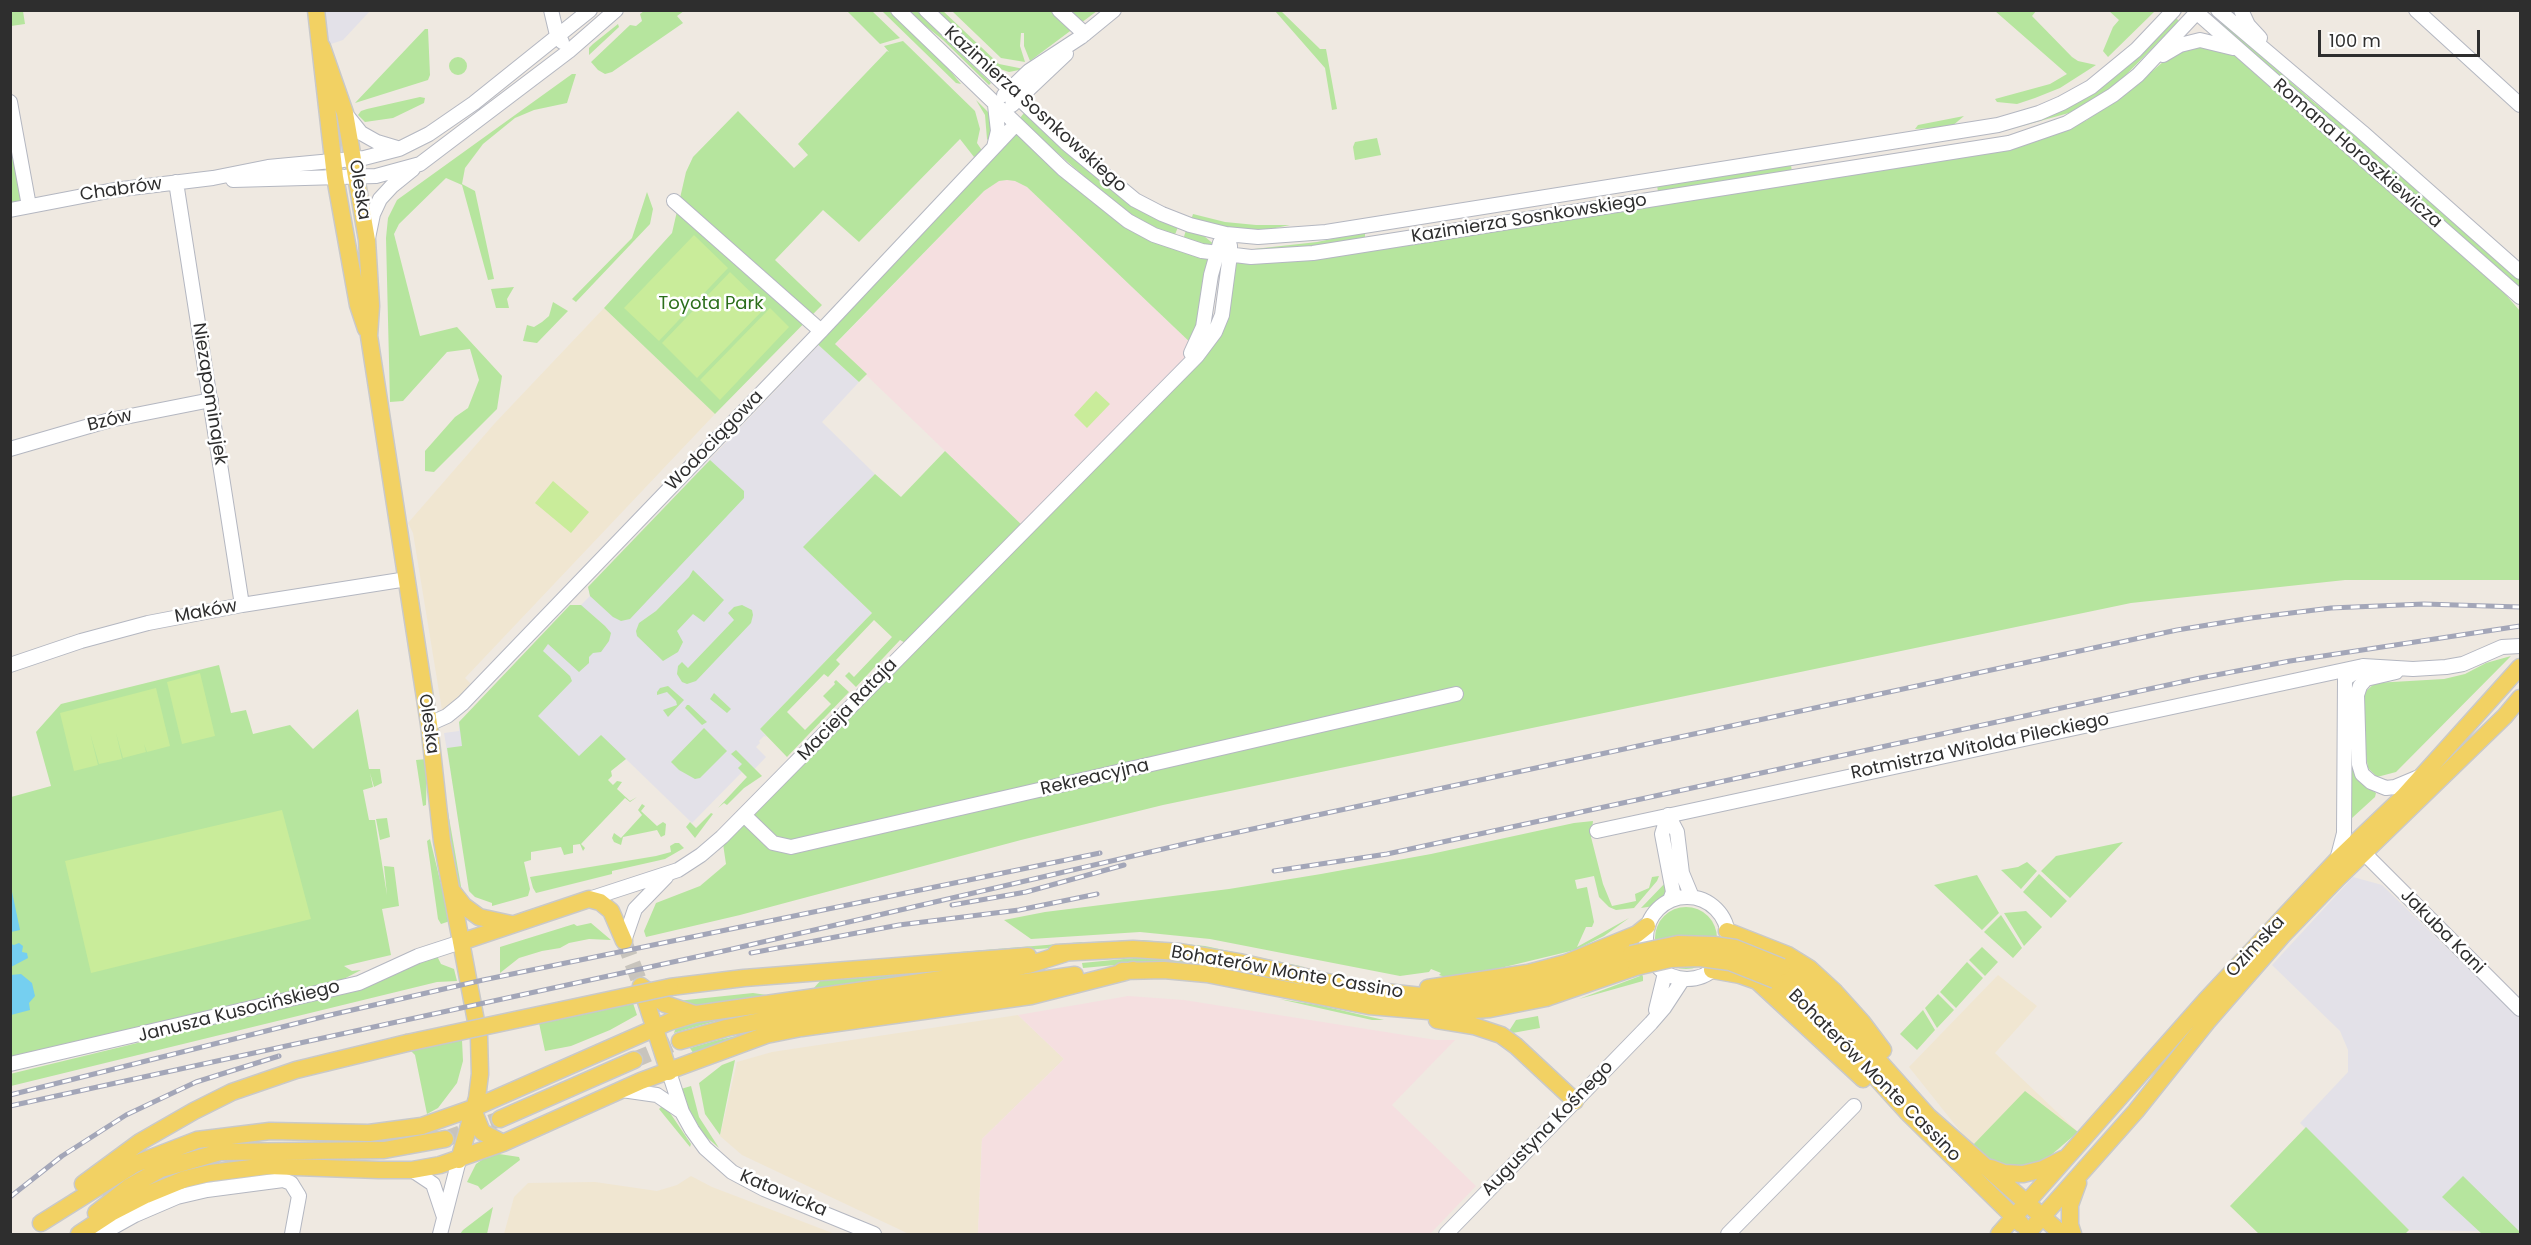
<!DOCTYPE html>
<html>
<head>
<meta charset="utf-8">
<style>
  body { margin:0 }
  #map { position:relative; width:2531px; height:1245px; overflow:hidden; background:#efe9e1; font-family:Poppins,sans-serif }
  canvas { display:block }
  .frame { position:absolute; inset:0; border:12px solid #2e2e2e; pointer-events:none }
  .scale { position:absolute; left:2318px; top:30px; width:162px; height:27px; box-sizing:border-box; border:3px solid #2e2e2e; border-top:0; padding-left:8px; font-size:18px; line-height:21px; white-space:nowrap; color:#2e2e2e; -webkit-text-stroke:4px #fff; paint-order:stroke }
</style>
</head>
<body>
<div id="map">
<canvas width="2531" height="1245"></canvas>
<div class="frame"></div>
<div class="scale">100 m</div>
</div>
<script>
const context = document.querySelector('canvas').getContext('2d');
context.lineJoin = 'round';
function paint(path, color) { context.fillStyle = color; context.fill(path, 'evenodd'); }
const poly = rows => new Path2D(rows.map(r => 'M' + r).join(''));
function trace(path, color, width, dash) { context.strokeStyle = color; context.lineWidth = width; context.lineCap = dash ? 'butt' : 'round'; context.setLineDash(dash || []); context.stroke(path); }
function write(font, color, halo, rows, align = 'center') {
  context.font = font + ' Poppins,sans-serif'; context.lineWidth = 5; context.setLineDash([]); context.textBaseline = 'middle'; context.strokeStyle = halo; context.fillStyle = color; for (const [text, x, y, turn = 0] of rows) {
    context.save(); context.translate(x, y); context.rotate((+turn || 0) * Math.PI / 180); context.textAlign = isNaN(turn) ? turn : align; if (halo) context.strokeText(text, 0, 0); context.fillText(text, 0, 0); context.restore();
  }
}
const industrial = poly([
  [316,11,370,11,343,40,322,47],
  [819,345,859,382,822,422,875,474,804,547,872,613,760,729,767,737,764,736,759,741,760,743,756,747,766,757,747,777,742,772,692,823,626,759,602,772,466,864,444,733,459,731,459,722,570,605,581,605,590,596,588,587],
  [2353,877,2382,885,2482,982,2487,977,2520,1009,2520,1232,2409,1230,2300,1123,2348,1072,2348,1050,2340,1031,2272,965]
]);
const education = poly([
  [604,308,715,414,465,678,473,686,446,709,442,710,413,533,408,523,495,423],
  [1998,975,2037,1006,1995,1053,2078,1132,2065,1142,1972,1146,1909,1067],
  [1018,1015,1064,1059,982,1139,978,1234,909,1234,742,1155,720,1136,737,1062,772,1052],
  [691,1176,712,1187,835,1234,504,1234,514,1197,528,1183,595,1182,657,1191,677,1185]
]);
const medical = poly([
  [1007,180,1016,181,1027,187,1195,347,1171,379,1025,528,835,345,984,191,998,181],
  [1128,996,1184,1000,1436,1040,1455,1040,1392,1105,1476,1186,1430,1234,978,1234,982,1139,1064,1059,1018,1015]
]);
const green = poly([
  [1059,10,1066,16,1071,11,1097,11,1030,61,1024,46,1024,33,1021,33,1020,46,1025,62,1001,58,952,11],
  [10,11,23,11,25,24,11,26],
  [644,11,684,11,677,16,683,23,612,72,605,74,598,70,591,62,630,25,636,26,642,21,640,14],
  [847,11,872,11,900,38,880,44],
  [882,11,889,11,943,62,961,84,956,83],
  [907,11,917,11,991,83,989,85,943,40],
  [938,11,943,11,999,64,1024,69,1009,72,994,67],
  [1275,11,1281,11,1320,49,1326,49,1337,109,1332,110,1325,68],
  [1995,11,2036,11,2032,16,2072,57,2078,61,2096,65,2060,88,2035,98,2017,104,1997,102,1995,99,2050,84,2067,74],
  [2109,11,2155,11,2108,57,2103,51,2113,27,2119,20],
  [2176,18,2179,21,2113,88,2076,111,1997,133,1996,130,2057,112,2087,97,2120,73],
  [2222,22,2315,103,2369,146,2520,280,2520,290,2220,25],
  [618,24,619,27,589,55,589,48,593,44],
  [425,29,428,29,430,75,428,80,355,103],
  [903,41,975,111,980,129,977,143,983,152,974,157,960,139,859,242,823,210,775,260,822,305,715,414,604,308,672,233,686,172,693,157,738,111,794,168,808,155,798,144,887,51,889,52,884,46],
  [2198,46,2232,53,2244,61,2499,287,2520,311,2520,580,2345,580,2131,603,1163,805,1021,840,740,915,646,937,644,931,656,903,700,886,726,864,722,837,909,645,900,640,856,687,845,676,849,672,854,677,892,637,874,620,836,660,840,664,828,677,824,674,787,712,805,730,831,704,823,696,835,684,834,682,836,680,849,692,787,757,760,729,872,613,803,547,875,474,901,497,945,451,1025,528,1215,332,1230,255,1251,257,2041,139,2087,120,2136,85,2170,56],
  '449 66a9 9 0 1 1 18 0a9 9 0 1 1-18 0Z',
  [572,74,576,74,567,103,534,110,515,118,483,144,465,168,462,184,475,191,494,279,488,280,462,185,446,178,399,224,394,234,420,336,457,327,502,376,497,409,434,472,425,471,425,451,455,417,468,408,479,380,470,349,447,352,403,401,390,402,386,238,388,218,397,200],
  [420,97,425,98,424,103,393,118,365,122,358,115,361,111,367,109],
  [976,100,992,116,991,144,987,139,985,115],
  [10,102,29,206,10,210],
  [1024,113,1124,200,1137,209,1178,227,1174,237,1124,211,1023,123,1020,118],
  [1964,116,1951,127,1915,129,1918,125],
  [1016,124,1128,221,1216,254,1195,347,1027,187,1015,181,1007,180,999,181,984,191,835,344,867,374,859,382,813,340],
  [1377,138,1381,155,1355,160,1353,147,1355,142],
  [1791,165,1792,172,1658,192,1657,185],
  [647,192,653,209,650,224,576,302,572,299,632,238],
  [1193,214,1225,222,1256,225,1290,225,1261,231,1230,228,1191,220],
  [1186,230,1204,236,1216,246,1216,248,1183,240],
  [1365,232,1365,238,1334,244,1283,251,1245,250,1317,242],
  [514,287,507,299,509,308,496,308,491,289],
  [553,302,568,311,537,343,523,341,527,325,534,327,542,322,549,316],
  [710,460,744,491,744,498,630,619,621,621,613,617,590,596,588,587],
  [693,570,724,600,704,622,693,614,677,631,683,642,678,652,663,661,637,636,636,631,639,623,656,611,689,577],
  [570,605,581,605,605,626,611,633,609,641,601,652,593,653,589,657,589,663,579,672,548,644,543,651,570,676,572,681,538,716,579,756,601,735,626,759,611,771,612,776,608,780,613,785,617,781,622,782,617,789,630,801,637,797,630,802,625,798,581,844,585,848,583,851,580,844,573,845,573,853,564,855,561,847,531,852,531,860,524,862,530,889,528,896,492,906,492,903,475,897,469,891,447,748,462,746,459,722],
  [742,605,752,610,753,615,751,623,696,681,687,684,682,682,677,674,678,666,682,662,688,668,734,620,728,613,734,607],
  [2511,656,2396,772,2377,777,2368,768,2362,728,2365,692,2375,683,2444,679,2465,674,2486,663],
  [219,665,231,713,246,710,253,734,290,725,313,749,358,709,369,769,380,769,382,783,374,787,370,773,373,787,363,790,369,820,375,820,387,895,384,866,394,867,399,906,382,909,391,955,344,966,352,971,361,970,338,982,11,1059,11,797,51,786,36,732,61,704],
  [668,686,684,700,668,717,663,710,677,705,676,701,667,692,657,695,657,692,660,688],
  [714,693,731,709,727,713,710,699],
  [687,705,689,705,707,722,702,725,685,708],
  [704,728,727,751,700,778,695,779,679,770,671,762],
  [736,750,762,776,744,788,727,805,724,803,718,808,747,777,738,768,742,764,731,754],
  [2351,754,2359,781,2376,793,2375,797,2352,818,2349,817],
  [427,759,426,805,423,806,416,760],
  [642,804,645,806,641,811,657,826,663,822,666,824,665,835,661,837,657,830,623,837,621,845,614,842,612,838,614,833,621,838,642,815,638,810],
  [448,812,462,892,467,900,477,905,477,911,466,902,457,882,444,818],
  [711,813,713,814,695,838,686,827,690,822,696,828],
  [387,818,390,837,380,840,376,819],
  [1593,821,1591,837,1603,884,1612,906,1636,901,1635,894,1649,888,1652,877,1659,876,1657,881,1634,908,1616,910,1609,907,1599,897,1594,876,1575,880,1577,889,1587,887,1594,922,1592,927,1586,927,1577,947,1629,918,1604,936,1575,950,1488,971,1445,977,1439,975,1441,973,1431,969,1429,972,1400,976,1210,939,1140,932,1031,939,1004,920,1045,912,1229,889,1321,874,1431,854,1574,823],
  [430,839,450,921,441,924,438,919,427,841],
  [2123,842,2070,898,2041,871,2056,856],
  [675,843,679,843,684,848,665,859,612,871,612,874,536,893,533,888,530,877,656,856,671,852,670,846],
  [2027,862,2037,871,2021,889,2001,870,2018,867],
  [2039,874,2067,901,2051,918,2023,892],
  [1977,875,1999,913,1982,930,1934,885],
  [1668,880,1668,887,1662,900,1654,906,1641,908],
  '1655 938a31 31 0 1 1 62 0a31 31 0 1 1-62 0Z',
  [2026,911,2042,927,2024,946,2004,913],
  [2001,915,2022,948,2013,958,1984,932],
  [591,923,611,940,589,939,569,943,560,948,542,951,519,958,500,973,500,947,574,924,577,926],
  [1143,940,1205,946,1305,967,1091,942],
  [1083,942,1077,946,948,956,948,953],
  [1633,945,1643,977,1643,981,1579,999,1640,976,1630,946],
  [1982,947,1998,962,1985,976,1969,960],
  [437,956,441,964,454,969,457,981,437,982,11,1086,10,1074,359,989],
  [1155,956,1462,1006,1126,964,1083,968,1082,963],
  [1967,962,1983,978,1956,1008,1940,992],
  [980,966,880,980,813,989,821,980],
  [753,993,767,995,694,1007,677,1001],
  [1938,994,1954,1010,1937,1028,1925,1008],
  [1279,999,1318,1005,1384,1020,1372,1020],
  [633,1003,637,1015,610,1030,571,1046,545,1051,539,1023],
  [1923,1010,1935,1030,1917,1050,1900,1034],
  [749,1013,719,1020,674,1033,677,1024],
  [1538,1016,1540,1028,1507,1034,1516,1020],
  [766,1029,695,1056,690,1048,718,1040],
  [462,1040,463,1061,457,1083,438,1108,427,1114,415,1055,411,1051],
  [735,1060,720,1135,705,1114,699,1083,722,1065],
  [691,1086,699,1117,719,1148,703,1134,685,1102,681,1089],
  [2025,1091,2078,1132,2043,1162,2018,1169,1991,1162,1972,1146],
  [664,1104,691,1144,690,1147,659,1109],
  [2306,1127,2409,1230,2405,1234,2259,1234,2230,1206],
  [499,1154,519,1157,520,1160,481,1190,478,1186,467,1182,476,1164,486,1157],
  [2463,1176,2520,1232,2520,1234,2482,1234,2442,1197],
  [493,1207,487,1234,460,1234,463,1230]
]);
const pitch = poly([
  [694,235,728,268,659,341,624,308],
  [730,272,766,307,697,378,662,343],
  [770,308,789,327,720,400,700,380],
  [1096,391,1110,404,1087,428,1074,415],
  [553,481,589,512,571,533,535,503],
  [200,673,215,736,182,744,167,682],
  [156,688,170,746,147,752,144,744,146,752,123,758,116,733,122,759,99,764,90,733,98,765,74,771,60,713],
  [282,810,311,919,91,973,65,861]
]);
const water = poly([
  [11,887,20,930,11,932,10,932],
  [19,943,23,946,22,952,27,953,28,958,11,967,11,944,14,945],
  [21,974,32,983,35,996,29,1003,30,1010,11,1015,11,975]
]);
const majorTunnel = poly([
  [624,941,641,986],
  [634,1060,680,1041],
  [445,1139,500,1119]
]);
const minor = poly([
  [551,10,556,31,562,42],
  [898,10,1063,169,1128,221,1154,235,1202,251,1251,257,1313,253,2009,143,2067,123,2113,95,2138,75,2199,10],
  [926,10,1066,143,1135,200,1162,214,1190,225,1226,234,1258,237,1326,232,1998,125,2039,113,2062,103,2091,87,2136,50,2174,10],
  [1059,10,1085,34],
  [2194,10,2520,297],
  [2218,10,2362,132,2520,272],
  [2241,10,2248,25,2260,38],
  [2416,10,2520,105],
  [2163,55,2180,45,2200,40,2233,48],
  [1004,95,1029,71,1081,37,1114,10],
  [10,102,29,206],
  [1012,105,1066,54],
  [345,113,361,133,377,142,397,148],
  [994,147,998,131,995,105],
  [233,180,376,176,420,164,569,51,616,10],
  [176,182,242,605],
  [674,201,821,331],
  [10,210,114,190,213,178,268,167,364,158,399,149,429,134,474,103,590,10],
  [368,238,373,214,380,199,392,186,413,169],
  [1191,353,1203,327,1211,275,1220,243,1226,234],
  [10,449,110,420,211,400],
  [10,665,81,641,148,623,242,605,407,579],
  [2396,672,2366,679,2360,686,2357,695,2359,764,2362,774,2371,782,2386,788,2395,787,2419,777],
  [429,724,447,716,463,703,821,331,1016,124],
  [744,815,773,843,791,847,1456,694],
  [1668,815,1662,834,1673,892,1670,900],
  [1668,815,1677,832,1682,873,1692,897],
  [1597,831,2363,666],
  [2365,854,2520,1009],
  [2337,860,2344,833,2345,679,2363,666,2413,669,2446,667,2463,664,2502,647,2520,646],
  '1646 938a41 41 0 1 1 82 0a41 41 0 1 1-82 0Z',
  [589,899,678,870,701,855,722,837,1197,356,1215,332,1222,315,1230,255,1230,246,1226,234],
  [624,941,635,909,666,877],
  [1656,1010,1665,973],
  [10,1064,359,983,418,956,461,942],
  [669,1072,682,1112,692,1130,705,1148,732,1172,764,1189,874,1234],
  [622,1090,657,1095,682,1112],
  [412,1170,433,1184,444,1217],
  [101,1234,135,1215,177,1197,207,1190,283,1180,291,1183,299,1196,292,1234],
  [440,1234,459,1160],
  [1446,1234,1651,1023,1664,1008,1683,979],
  [1728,1234,1854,1106]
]);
const major = poly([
  [316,10,335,177,358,305,366,329],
  [322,47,345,113,367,240,371,306,369,336,373,362,429,724,442,841,479,1037,480,1074,477,1098,459,1160],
  [453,892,464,906,479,917,511,924],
  [1727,931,1788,955,1809,968,1835,992,1862,1022,1883,1050],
  [461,942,589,899,600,902,611,911,624,941],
  [1056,953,1133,949,1180,952,1239,962,1358,989,1431,997,1474,996,1521,990,1570,977,1631,954],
  [1782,967,1798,976,1820,995,1929,1117,2062,1234],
  [1712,970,1740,975,1757,981,1863,1079],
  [1122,971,1164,970,1207,974,1369,1006,1440,1012,1490,1009,1546,998,1636,967],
  [1775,980,1802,998,1822,1018,1907,1112,2021,1224],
  [641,986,669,1072],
  [641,986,665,1004,695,1014],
  [670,987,744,978,1028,956],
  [1428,988,1528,973,1566,963,1637,934,1647,926],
  [1437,1020,1474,1026,1501,1035,1516,1046,1575,1101],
  [680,1041,726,1028,770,1019,1075,975],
  [474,1112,482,1132,503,1143],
  [500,1119,634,1060],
  [1991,1168,2004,1173,2023,1174,2043,1169,2063,1159],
  [83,1184,140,1142,194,1111,232,1092,296,1070,407,1043],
  [96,1213,129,1187,161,1169,220,1152,384,1150,445,1139],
  [41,1223,135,1164,197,1140,270,1131,369,1133,422,1126,476,1107,669,1022,696,1014,998,971,1028,965,1066,953],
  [79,1234,111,1213,146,1195,185,1179,210,1173,268,1166,379,1170,412,1170,440,1165,503,1143,641,1081,766,1035,801,1028,1031,996,1133,970],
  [1999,1234,2205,1001,2337,860,2403,797,2520,667],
  [2027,1234,2136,1111,2207,1022,2282,936,2338,878,2505,716,2520,698],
  [2073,1234,2070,1225,2070,1205,2078,1183]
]);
const rail = poly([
  [1274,871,1387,854,2200,678,2290,661,2520,626],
  [952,905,1026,892,1124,865],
  [751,953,899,925,1019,910,1097,894],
  [10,1095,326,1016,483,980,1100,853],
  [10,1106,728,950,1206,839,2177,630,2251,618,2331,608,2424,604,2520,607],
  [10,1197,62,1156,126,1115,196,1082,279,1056]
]);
const majorBridge = poly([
  [1631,954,1678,944,1714,945,1735,948,1782,967],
  [1636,967,1671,959,1700,958,1730,962,1775,980],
  [407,1043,670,987]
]);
const streetNames = [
  ["Kazimierza Sosnkowskiego",1035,110,42],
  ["Romana Horoszkiewicza",2357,154,41],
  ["Chabrów",121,190,-8],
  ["Oleska",359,190,81],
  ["Kazimierza Sosnkowskiego",1529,219,-9],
  ["Niezapominajek",209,394,81],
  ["Bzów",110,421,-14],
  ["Wodociągowa",715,441,-46],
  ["Maków",206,612,-10],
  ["Macieja Rataja",848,710,-46],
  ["Oleska",428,724,82],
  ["Rotmistrza Witolda Pileckiego",1980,747,-12],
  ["Rekreacyjna",1095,778,-13],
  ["Jakuba Kani",2442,932,45],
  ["Ozimska",2256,947,-47],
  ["Bohaterów Monte Cassino",1287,973,10],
  ["Janusza Kusocińskiego",239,1012,-14],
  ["Bohaterów Monte Cassino",1874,1076,45],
  ["Augustyna Kośnego",1548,1129,-46],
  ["Katowicka",783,1194,23]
];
const parkNames = [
  ["Toyota Park",711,304]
];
paint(industrial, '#e3e1e8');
paint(education, '#f0e6d1');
paint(medical, '#f5dfe0');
paint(green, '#b6e59e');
paint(pitch, '#c9ec9a');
paint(water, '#75cff0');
trace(majorTunnel, '#c8c4bd', 16, [16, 8]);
trace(minor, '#b4b7c1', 16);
trace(major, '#c9c9c9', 19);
trace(minor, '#fff', 14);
trace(major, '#f2d163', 16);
trace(rail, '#a3a6b8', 5);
trace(rail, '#fff', 3, [9]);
trace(majorBridge, '#c9c9c9', 19, []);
trace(majorBridge, '#f2d163', 16);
write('18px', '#2e2e2e', '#fff', streetNames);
write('18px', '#2c6e1b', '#fff', parkNames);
</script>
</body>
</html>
